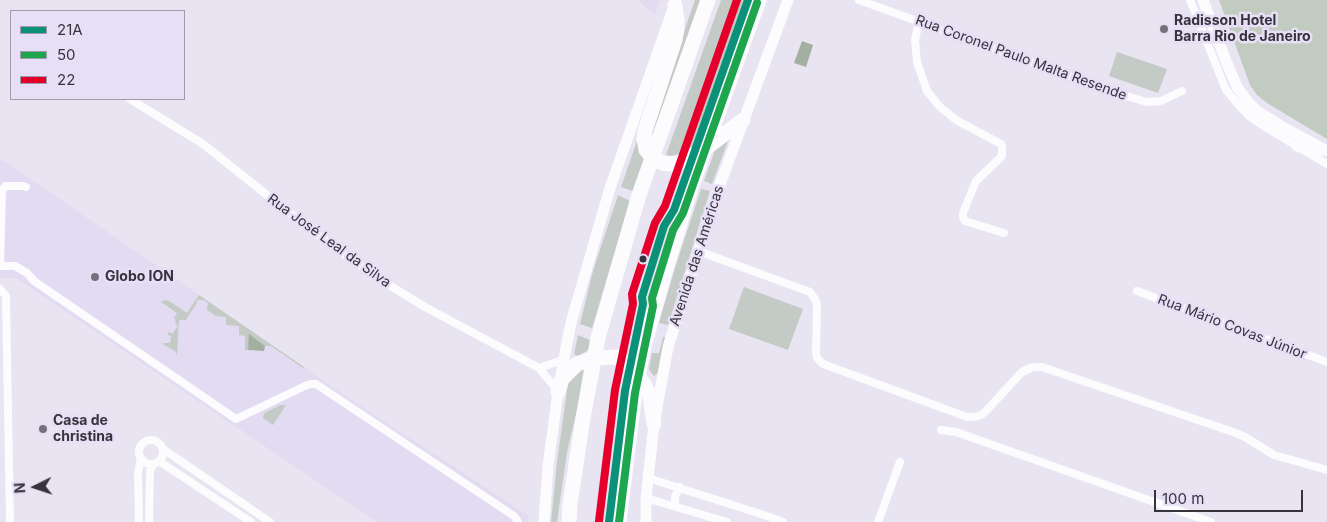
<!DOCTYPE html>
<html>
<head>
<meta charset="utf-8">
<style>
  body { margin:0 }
  #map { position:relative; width:1327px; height:522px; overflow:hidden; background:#e8e4f1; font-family:Inter,sans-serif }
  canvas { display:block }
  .legend { position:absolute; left:10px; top:10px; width:175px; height:90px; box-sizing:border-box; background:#e6dff6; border:1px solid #a09aac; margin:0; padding:6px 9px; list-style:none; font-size:15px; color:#36333c }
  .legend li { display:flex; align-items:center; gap:10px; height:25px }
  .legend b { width:25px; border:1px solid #a09aac }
  .north { position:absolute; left:10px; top:462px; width:50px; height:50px; -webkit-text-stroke:4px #e6dff6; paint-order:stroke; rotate:266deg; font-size:14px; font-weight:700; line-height:20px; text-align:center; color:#36333c }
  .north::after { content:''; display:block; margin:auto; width:18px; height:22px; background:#36333c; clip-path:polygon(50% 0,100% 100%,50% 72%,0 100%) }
  .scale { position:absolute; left:1154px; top:490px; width:149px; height:22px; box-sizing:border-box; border:2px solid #36333c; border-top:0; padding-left:6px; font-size:15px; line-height:18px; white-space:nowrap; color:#36333c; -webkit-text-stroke:4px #e6dff6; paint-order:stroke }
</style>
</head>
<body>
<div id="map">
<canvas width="1327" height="522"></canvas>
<ul class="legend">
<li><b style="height:6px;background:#0c9179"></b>21A</li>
<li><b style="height:6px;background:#1da64d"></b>50</li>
<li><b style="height:6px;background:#e4002b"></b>22</li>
</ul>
<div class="north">N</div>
<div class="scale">100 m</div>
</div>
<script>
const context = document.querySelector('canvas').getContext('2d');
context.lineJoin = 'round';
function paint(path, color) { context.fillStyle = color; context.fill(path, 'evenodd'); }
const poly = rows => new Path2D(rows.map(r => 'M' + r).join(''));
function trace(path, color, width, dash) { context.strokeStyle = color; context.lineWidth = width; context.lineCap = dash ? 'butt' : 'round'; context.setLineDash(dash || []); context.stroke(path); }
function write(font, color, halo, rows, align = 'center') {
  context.font = font + ' Inter,sans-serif'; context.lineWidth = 5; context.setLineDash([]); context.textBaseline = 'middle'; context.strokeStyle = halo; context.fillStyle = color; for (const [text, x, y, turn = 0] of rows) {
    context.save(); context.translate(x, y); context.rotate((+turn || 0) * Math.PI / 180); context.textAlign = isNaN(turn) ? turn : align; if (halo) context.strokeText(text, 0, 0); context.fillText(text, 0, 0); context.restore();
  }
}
const built = poly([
  [638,0,660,0,655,15],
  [0,158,353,401,529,516,528,522,377,522,16,278,0,278]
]);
const green = poly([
  [695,0,700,0,693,21,652,139,651,127],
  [721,0,745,0,693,147,680,154,671,156,666,155],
  [1117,52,1167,69,1158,93,1109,76],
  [638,138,645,158,633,191,621,187],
  [728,141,712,184,704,181,715,150],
  [701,189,710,191,668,325,659,323,675,268],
  [618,195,630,201,592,328,580,324,593,271],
  [744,287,803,309,788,350,729,329],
  [199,295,304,367,303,368,271,346,265,346,250,335,248,350,245,350,245,336,239,335,239,326,226,325,226,317,216,316,207,310,208,303,204,300,198,300,196,302,197,303,187,318,186,320,179,320,177,356,175,351,164,345,163,343,170,343,171,336,167,335,169,332,172,334,178,326,175,323,176,320,174,318,177,313,161,302,165,300,169,301,187,313],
  [578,335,592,341,590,349,578,356,574,354],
  [663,337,666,338,658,373,654,376,649,369,652,353,659,353],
  [584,368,577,410,567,452,557,522,551,522,557,462,568,383,576,373],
  [281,405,286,405,273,425,263,418,264,413]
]);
const forest = poly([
  [1219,0,1327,0,1327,139,1267,103,1257,95,1250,85]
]);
const water = poly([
  [802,41,813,45,806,67,794,63],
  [249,334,265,346,264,351,248,350]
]);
const street = poly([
  [859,0,1113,92,1147,102,1161,101,1182,91],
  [1190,0,1226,90,1237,103,1249,116,1262,125,1327,164],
  [919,21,915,40,917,62,927,91,939,106,956,120,1001,144,1002,148,1002,156,976,181,963,213,963,217,965,221,1004,233],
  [130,99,203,144,297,219,350,259,389,285,425,307,539,368,558,391],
  [698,251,810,292,815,299,817,304,816,353,817,358,823,364,967,417,974,417,981,415,985,412,1022,372,1033,367,1042,367,1233,432,1245,437,1274,455,1327,470],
  [0,265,2,191,5,186,23,186,26,187],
  [0,266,15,266,27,273,34,281,236,419,305,386,311,384,316,384,514,516,518,522],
  [0,289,6,296,6,299,10,522],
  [1137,291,1327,362],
  [539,368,563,360],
  [941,430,956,432,1211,522],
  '139 452a12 12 0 1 1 24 0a12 12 0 1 1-24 0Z',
  [163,449,270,522],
  [159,461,251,522],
  [648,478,764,515,783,522],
  [646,498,727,522],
  [675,506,675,496,680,487],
  [139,522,138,473,141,458],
  [149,522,150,471,153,464],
  [878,522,900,462]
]);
const secondary = poly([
  [1203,0,1226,61,1237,87,1249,103,1257,111,1281,126,1327,151],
  [1297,146,1319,152],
  [544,522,548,466,558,392,567,342,572,319,610,188,674,6],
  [646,522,646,498,654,424,668,347,718,190,788,0]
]);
const highway = poly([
  [675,5,677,19,677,29,675,40,645,131,644,139,646,150,653,158,662,163,670,164,678,163,706,148,743,120],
  [558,392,562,379,577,364,594,358,617,357,630,365,644,384,650,396,654,424],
  [569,522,570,504,583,418,598,338,639,195,708,0],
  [619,522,635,393,644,346,665,272,691,188,759,0]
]);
const bus1 = poly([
  [609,522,625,391,643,304,642,297,664,226,674,210,748,0]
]);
const bus2 = poly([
  [619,522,635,393,653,306,652,298,673,230,683,213,757,3]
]);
const bus3 = poly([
  [599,521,615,390,633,304,632,294,655,223,665,206,737,0]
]);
const markers = [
  [1164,29,5,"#74717b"],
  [643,259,4.5,"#36333c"],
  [95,277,5,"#74717b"],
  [43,429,5,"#74717b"]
];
const poiNames = [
  ["Radisson Hotel",1174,21],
  ["Barra Rio de Janeiro",1174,37],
  ["Globo ION",105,277],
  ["Casa de",53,421],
  ["christina",53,437]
];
const streetNames = [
  ["Rua Coronel Paulo Malta Resende",1021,58,20],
  ["Rua José Leal da Silva",329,241,36],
  ["Avenida das Américas",697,256,-72],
  ["Rua Mário Covas Júnior",1232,327,21]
];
paint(built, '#e2dbf1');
paint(green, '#c4cac5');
paint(forest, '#c1cbc0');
paint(water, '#a3af9f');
trace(street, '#fcfbfd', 8);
trace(secondary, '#fcfbfd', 11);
trace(highway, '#fcfbfd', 15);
trace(bus1, '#0c9179', 8);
trace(bus2, '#1da64d', 8);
trace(bus3, '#e4002b', 8);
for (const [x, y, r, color] of markers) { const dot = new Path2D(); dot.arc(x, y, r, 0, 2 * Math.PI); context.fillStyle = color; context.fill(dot); trace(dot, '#e6dff6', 2); }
write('bold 14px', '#36333c', '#e6dff6', poiNames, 'left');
write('14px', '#36333c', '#e6dff6', streetNames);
</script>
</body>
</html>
